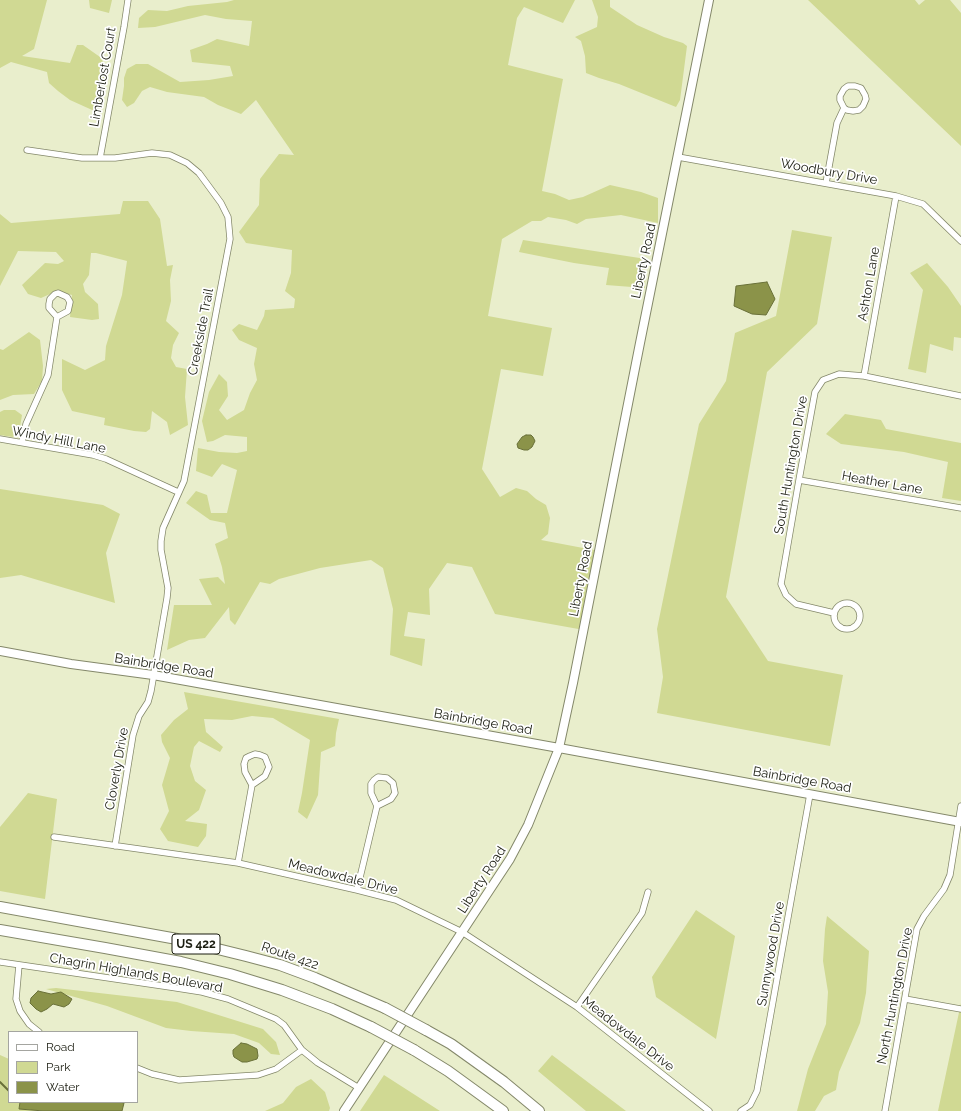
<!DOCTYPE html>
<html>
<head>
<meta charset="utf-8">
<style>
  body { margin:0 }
  #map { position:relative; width:961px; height:1111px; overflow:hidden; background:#e9eecc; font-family:Raleway,sans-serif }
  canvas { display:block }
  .legend { position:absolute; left:8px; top:1031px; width:130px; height:72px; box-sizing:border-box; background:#fff; border:1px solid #a4a5a0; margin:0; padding:5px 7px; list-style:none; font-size:12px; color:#1b1d11 }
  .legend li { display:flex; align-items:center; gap:8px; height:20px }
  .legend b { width:20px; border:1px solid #a4a5a0 }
</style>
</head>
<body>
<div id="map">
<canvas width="961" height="1111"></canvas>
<ul class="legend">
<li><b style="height:5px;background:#fff"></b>Road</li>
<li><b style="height:11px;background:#d0d993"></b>Park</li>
<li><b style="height:11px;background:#8b9349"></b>Water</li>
</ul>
</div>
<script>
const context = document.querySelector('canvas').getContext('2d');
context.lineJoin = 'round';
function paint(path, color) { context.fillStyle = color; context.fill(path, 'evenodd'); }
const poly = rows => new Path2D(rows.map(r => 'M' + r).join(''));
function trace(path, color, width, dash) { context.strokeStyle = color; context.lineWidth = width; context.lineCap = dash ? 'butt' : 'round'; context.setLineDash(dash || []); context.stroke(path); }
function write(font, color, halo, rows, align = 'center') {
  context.font = font + ' Raleway,sans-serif'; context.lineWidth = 3.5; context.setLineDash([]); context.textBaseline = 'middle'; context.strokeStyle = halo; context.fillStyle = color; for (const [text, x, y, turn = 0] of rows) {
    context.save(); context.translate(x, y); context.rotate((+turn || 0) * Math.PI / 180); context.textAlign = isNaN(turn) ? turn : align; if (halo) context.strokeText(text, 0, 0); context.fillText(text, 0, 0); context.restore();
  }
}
const green = poly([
  [0,0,47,0,34,49,22,56,70,63,77,45,83,45,100,57,106,66,101,114,70,100,58,91,49,83,47,72,11,62,0,68],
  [89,0,112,0,109,13,90,8],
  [234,0,575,0,563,23,524,7,517,18,508,65,563,79,542,191,555,194,569,200,583,197,610,185,641,192,658,198,658,223,621,215,586,219,577,224,566,220,548,217,541,221,532,221,502,239,488,316,552,328,543,376,501,369,482,469,500,497,516,488,527,491,536,499,546,505,550,518,548,534,541,540,599,551,584,630,495,614,472,567,447,563,429,589,430,615,408,612,404,636,425,639,422,666,390,655,393,609,383,568,371,560,320,568,279,579,270,584,260,582,235,625,230,620,229,607,205,638,189,640,167,650,174,605,212,605,199,579,218,577,225,584,222,567,215,544,228,538,225,523,210,520,186,503,196,491,207,495,211,513,227,513,237,470,222,464,212,477,196,471,198,448,219,452,237,453,247,451,247,437,225,435,213,441,207,442,202,421,209,392,219,374,227,382,228,396,219,410,227,420,244,410,250,393,257,380,254,364,257,348,239,340,232,330,239,324,257,330,264,316,265,310,294,308,295,299,285,291,291,273,292,250,246,243,239,232,259,205,260,179,279,154,294,155,256,100,241,114,218,105,204,97,167,92,150,87,142,91,134,103,127,107,122,100,124,86,124,78,127,69,136,64,148,64,180,82,209,80,233,76,230,66,192,62,190,50,207,44,217,39,249,46,252,21,226,19,205,15,155,27,138,28,139,18,148,10,167,11,188,6,227,2],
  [592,0,610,0,610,7,637,25,664,37,683,43,687,46,680,100,676,107,619,84,599,78,586,73,585,56,581,41,575,37,597,27,598,17],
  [808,0,915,0,919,5,925,0,950,0,961,13,961,146],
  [123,201,148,201,160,219,167,266,173,265,170,280,171,301,166,321,179,333,173,345,171,358,176,367,187,369,185,397,188,425,170,435,167,422,152,411,150,429,146,432,134,431,104,425,105,418,72,411,62,390,62,359,85,370,105,360,106,346,122,295,127,261,96,253,91,253,89,275,83,284,85,292,98,304,99,319,92,320,70,317,72,295,57,291,41,298,28,294,22,285,45,263,58,264,64,261,56,252,18,251,0,286,0,214,11,223,120,214],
  [792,230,832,237,817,324,767,372,726,597,768,661,843,675,830,746,657,713,663,677,657,629,699,424,726,381,735,333,776,316],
  [523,240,646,259,645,288,606,285,609,268,574,263,519,252],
  [927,263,948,287,961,306,961,338,954,337,953,351,930,344,926,373,908,369,923,290,910,273],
  [29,332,40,340,43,366,42,381,34,394,13,395,0,400,0,349,3,350],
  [4,410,15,410,22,415,20,427,13,437,0,435,0,412],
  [845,414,881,420,886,429,961,443,961,501,942,498,948,462,904,452,841,444,826,434],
  [0,489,103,505,120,514,106,553,115,603,21,575,0,578],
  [184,692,339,719,336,733,335,746,321,752,318,795,307,819,298,812,302,793,310,740,273,718,252,716,232,720,204,719,206,732,223,747,220,752,199,741,194,747,190,766,195,781,206,790,199,810,185,821,207,824,206,836,198,847,168,841,160,829,169,811,162,785,170,758,162,742,161,735,174,720,188,709],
  [28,793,57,799,45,899,0,891,0,827],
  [696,910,735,936,716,1039,656,997,652,977],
  [827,916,869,951,866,993,860,1023,839,1072,836,1090,824,1096,815,1111,797,1111,808,1069,826,1024,828,992,823,961,825,929],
  [56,988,177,1002,263,1029,276,1042,280,1055,271,1054,259,1043,234,1034,191,1031,166,1028,107,1006,46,989],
  [961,1003,961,1111,938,1111],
  [0,1055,9,1059,9,1102,20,1102,19,1109,44,1111,0,1111],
  [552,1055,626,1111,586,1111,538,1071],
  [384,1075,440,1111,360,1111],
  [311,1079,325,1092,330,1108,329,1111,265,1111,283,1103,296,1087]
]);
const water = poly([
  [767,282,775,299,766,315,752,314,734,306,736,286,767,282],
  [526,435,531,435,533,437,535,441,532,447,528,450,524,450,518,448,517,444,522,437,526,435],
  [38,991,51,994,61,992,72,999,69,1004,64,1007,53,1004,47,1009,41,1012,36,1009,30,1003,31,998,38,991],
  [241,1043,247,1044,257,1049,258,1056,257,1059,247,1062,242,1062,234,1057,233,1054,233,1050,241,1043],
  [20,1102,119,1102,124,1103,122,1111,44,1111,19,1109,20,1102]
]);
const stream = poly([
  [0,1082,9,1091]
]);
const street = poly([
  [27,150,82,158,115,158,152,153,170,155,187,163,199,173,221,203,228,217,230,239,184,481,163,528,161,541,161,550,168,588,167,598,151,691,148,702,139,716,133,735,115,846],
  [678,157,896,196,923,204,961,241],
  [100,158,124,27,128,0],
  [826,183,837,123,844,108,840,100,840,96,844,89,848,86,855,86,861,88,865,95,866,99,863,106,859,110,853,111,847,110,844,108],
  [864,376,896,196],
  [0,439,93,455,106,459,178,492],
  [22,442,26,424,48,375,57,317,49,308,49,304,50,299,55,294,58,293,67,297,70,302,68,311,57,317],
  [799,480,961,508],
  '834 616a13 13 0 1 1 26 0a13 13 0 1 1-26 0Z',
  [834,613,796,604,786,595,781,584,799,480,815,392,823,380,839,374,864,376,961,396],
  [54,837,238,863,357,890,396,900,462,932,577,1007,709,1111],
  [238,863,252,785,265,776,269,767,265,757,260,755,255,754,250,756,246,758,244,764,245,772,252,785],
  [357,890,377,806,391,799,395,793,393,783,387,778,378,777,374,780,371,784,371,793,377,806],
  [0,962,170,987,202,992,228,999,276,1019,284,1025,302,1050,318,1063,359,1088],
  [19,965,16,999,20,1011,29,1024,39,1032],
  [905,999,961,1009],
  [577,1007,642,913,648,892],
  [137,1068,152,1074,179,1080,258,1075,276,1069,302,1050],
  [741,1111,750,1105,757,1091,810,794],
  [885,1111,917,929,924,916,944,889,950,875,961,806]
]);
const secondary = poly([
  [0,651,71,664,153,675,559,748,961,822],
  [344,1111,510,859,528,825,559,748,573,683,640,343,709,0]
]);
const highway = poly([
  [0,907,177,939,246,956,280,965,315,978,385,1008],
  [0,930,105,948,181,962,230,974,282,990,332,1009,371,1027],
  [426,1030,451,1044,504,1082,539,1111],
  [414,1050,448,1071,503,1111]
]);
const highwayBridge = poly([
  [385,1008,426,1030],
  [371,1027,414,1050]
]);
const shields = [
  [196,944,48]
];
const shieldNames = [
  ["US 422",196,944]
];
const streetNames = [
  ["Limberlost Court",103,77,-80],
  ["Woodbury Drive",829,172,10],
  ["Liberty Road",644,261,-78],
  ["Ashton Lane",869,284,-80],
  ["Creekside Trail",201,332,-79],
  ["Windy Hill Lane",59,440,11],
  ["South Huntington Drive",791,465,-80],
  ["Heather Lane",882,483,10],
  ["Liberty Road",581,579,-79],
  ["Bainbridge Road",164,666,9],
  ["Bainbridge Road",483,722,10],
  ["Cloverly Drive",117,769,-80],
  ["Bainbridge Road",802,780,10],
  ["Meadowdale Drive",343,877,14],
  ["Liberty Road",482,880,-57],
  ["Sunnywood Drive",771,954,-80],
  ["Route 422",290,956,19],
  ["Chagrin Highlands Boulevard",136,973,10],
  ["North Huntington Drive",895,996,-79],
  ["Meadowdale Drive",628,1034,38]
];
paint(green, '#d0d993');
paint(water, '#8b9349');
trace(water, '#697038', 1);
trace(stream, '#697038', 2);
trace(street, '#84886a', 7);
trace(secondary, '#84886a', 10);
trace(highway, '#84886a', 12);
trace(street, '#fff', 5.5);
trace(secondary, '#fff', 8);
trace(highway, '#fff', 10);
trace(highwayBridge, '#84886a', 12, []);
trace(highwayBridge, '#fff', 10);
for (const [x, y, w] of shields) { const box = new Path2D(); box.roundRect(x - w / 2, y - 10, w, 20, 3); context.fillStyle = '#fff'; context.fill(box); trace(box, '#1b1d11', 1); }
write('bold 12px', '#1b1d11', null, shieldNames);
write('13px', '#1b1d11', '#fff', streetNames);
</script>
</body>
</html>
